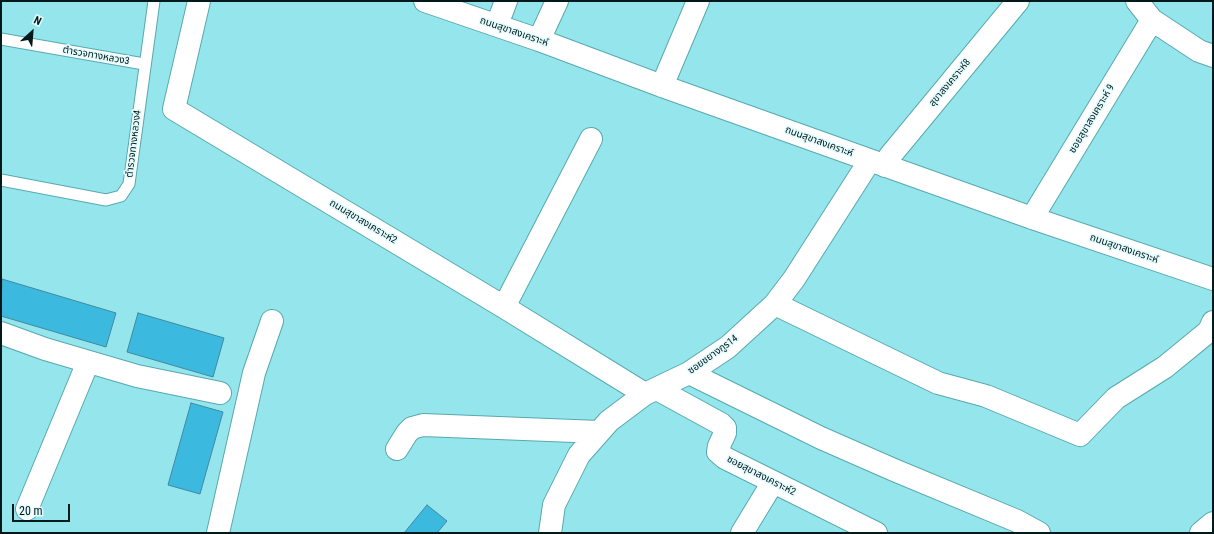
<!DOCTYPE html>
<html>
<head>
<meta charset="utf-8">
<style>
  body { margin:0 }
  #map { position:relative; width:1214px; height:534px; overflow:hidden; background:#94e6ec; font-family:"Roboto Condensed",sans-serif }
  canvas { display:block }
  .frame { position:absolute; inset:0; border:2px solid #01191b; pointer-events:none }
  .north { position:absolute; left:12px; top:12px; width:40px; height:40px; -webkit-text-stroke:3px #e5fcfe; paint-order:stroke; rotate:26deg; font-size:11px; font-weight:700; line-height:16px; text-align:center; color:#01191b }
  .north::after { content:''; display:block; margin:auto; width:14px; height:18px; background:#01191b; clip-path:polygon(50% 0,100% 100%,50% 72%,0 100%) }
  .scale { position:absolute; left:12px; top:504px; width:58px; height:18px; box-sizing:border-box; border:2px solid #01191b; border-top:0; padding-left:5px; font-size:12px; line-height:14px; white-space:nowrap; color:#01191b; -webkit-text-stroke:3px #e5fcfe; paint-order:stroke }
</style>
</head>
<body>
<div id="map">
<canvas width="1214" height="534"></canvas>
<div class="frame"></div>
<div class="north">N</div>
<div class="scale">20 m</div>
</div>
<script>
const context = document.querySelector('canvas').getContext('2d');
context.lineJoin = 'round';
function paint(path, color) { context.fillStyle = color; context.fill(path, 'evenodd'); }
const poly = rows => new Path2D(rows.map(r => 'M' + r).join(''));
function trace(path, color, width, dash) { context.strokeStyle = color; context.lineWidth = width; context.lineCap = dash ? 'butt' : 'round'; context.setLineDash(dash || []); context.stroke(path); }
function write(font, color, halo, rows, align = 'center') {
  context.font = font + ' "Roboto Condensed","Noto Sans Thai",sans-serif'; context.lineWidth = 3.5; context.setLineDash([]); context.textBaseline = 'middle'; context.strokeStyle = halo; context.fillStyle = color; for (const [text, x, y, turn = 0] of rows) {
    context.save(); context.translate(x, y); context.rotate((+turn || 0) * Math.PI / 180); context.textAlign = isNaN(turn) ? turn : align; if (halo) context.strokeText(text, 0, 0); context.fillText(text, 0, 0); context.restore();
  }
}
const building = poly([
  [2,279,116,313,106,347,1,316,2,279],
  [138,313,224,338,213,377,127,352,138,313],
  [191,403,223,412,200,494,168,485,191,403],
  [427,505,447,521,437,533,404,533,427,505]
]);
const service = poly([
  [1,39,144,64],
  [1,180,106,200,121,196,129,184,154,1]
]);
const minor = poly([
  [199,1,174,109,504,307,645,394],
  [425,1,539,40,662,86,1032,218,1213,279],
  [1137,1,1152,20,1199,51,1213,56],
  [497,25,506,1],
  [539,40,557,1],
  [662,86,698,1],
  [885,166,890,156,1018,1],
  [1032,218,1152,20],
  [775,304,938,383,986,396,1080,435,1116,398,1165,367,1209,331,1213,322],
  [504,307,591,139],
  [1,333,45,349,137,376,220,393],
  [689,373,821,438,894,470,1017,521,1039,533],
  [657,389,721,424,725,428,725,433,719,446,718,452,725,458,876,533],
  [397,449,407,433,412,428,423,425,599,432],
  [27,509,88,362],
  [218,533,254,373,272,321],
  [550,533,554,505,579,455,609,421,645,394,689,373,728,347,775,304,794,279,865,168,868,160],
  [742,533,773,482],
  [1201,533,1213,523]
]);
const streetNames = [
  ["ถนนสุขาสงเคราะห์",514,32,19],
  ["ตำรวจทางหลวง3",96,56,10],
  ["สุขาสงเคราะห์8",950,83,-50],
  ["ซอยสุขาสงเคราะห์ 9",1092,119,-59],
  ["ถนนสุขาสงเคราะห์",819,142,20],
  ["ตำรวจทางหลวง4",134,144,-83],
  ["ถนนสุขาสงเคราะห์2",363,222,31],
  ["ถนนสุขาสงเคราะห์",1124,249,19],
  ["ซอยชยางกูร14",713,355,-36],
  ["ซอยสุขาสงเคราะห์2",761,476,27]
];
paint(building, '#3bb9de');
trace(building, '#4289a1', 1);
trace(service, '#58a9af', 13);
trace(minor, '#58a9af', 24);
trace(service, '#fff', 11);
trace(minor, '#fff', 22);
write('10px', '#01191b', '#e5fcfe', streetNames);
</script>
</body>
</html>
